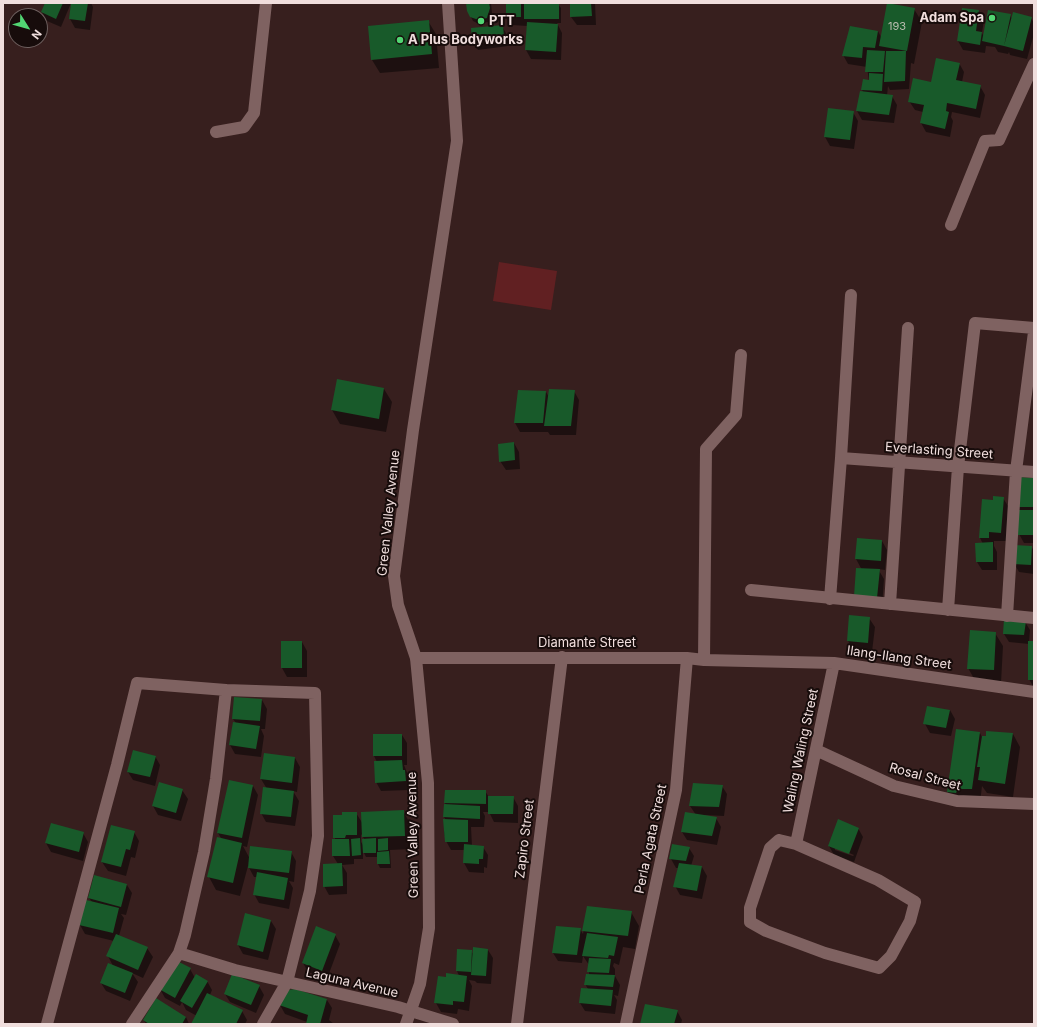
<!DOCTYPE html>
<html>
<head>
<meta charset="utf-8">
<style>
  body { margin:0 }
  #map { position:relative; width:1037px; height:1027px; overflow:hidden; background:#371f1e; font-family:Inter,sans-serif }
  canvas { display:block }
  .frame { position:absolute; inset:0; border:4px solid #f0dedd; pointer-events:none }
  .north { position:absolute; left:8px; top:8px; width:40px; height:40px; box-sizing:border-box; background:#170c0b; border:1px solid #6e605f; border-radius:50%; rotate:127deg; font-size:11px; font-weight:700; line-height:16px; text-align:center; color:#f0dedd }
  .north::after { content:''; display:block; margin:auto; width:14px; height:18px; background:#52d673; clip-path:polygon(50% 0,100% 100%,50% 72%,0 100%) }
</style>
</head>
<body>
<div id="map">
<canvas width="1037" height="1027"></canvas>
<div class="frame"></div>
<div class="north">N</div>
</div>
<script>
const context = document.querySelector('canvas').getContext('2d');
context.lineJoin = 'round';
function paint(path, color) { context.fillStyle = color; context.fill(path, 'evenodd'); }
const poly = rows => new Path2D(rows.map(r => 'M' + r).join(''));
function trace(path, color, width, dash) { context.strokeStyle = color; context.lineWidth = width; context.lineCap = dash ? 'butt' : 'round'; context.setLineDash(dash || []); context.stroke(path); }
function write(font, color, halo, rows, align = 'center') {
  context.font = font + ' Inter,sans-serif'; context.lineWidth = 4; context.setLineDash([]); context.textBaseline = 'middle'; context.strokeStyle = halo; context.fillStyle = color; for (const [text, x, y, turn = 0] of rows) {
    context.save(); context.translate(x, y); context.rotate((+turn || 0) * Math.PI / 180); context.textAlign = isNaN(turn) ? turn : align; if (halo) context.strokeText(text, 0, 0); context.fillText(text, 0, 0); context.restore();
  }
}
const green = poly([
  [499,262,557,271,551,310,493,301]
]);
const shadow = poly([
  [46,3,91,3,93,7,90,30,75,28,70,19,71,3,61,27,47,21,42,12],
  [467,3,491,3,492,13,489,22,477,23,473,21,468,11],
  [507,3,558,4,561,8,561,23,557,23,562,33,561,60,531,59,526,50,527,26,512,25,507,16],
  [571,3,595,3,596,25,577,25,571,17],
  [914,9,922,22,914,64,911,63,909,89,890,90,888,86,887,96,892,96,897,105,894,123,862,120,857,111,864,93,862,90,869,81,867,67,848,64,843,55,878,31,882,39],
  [979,11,984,20,982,33,984,37,1010,15,1012,19,1031,18,1034,23,1034,34,1027,59,1010,55,1009,52,1008,54,998,52,995,47,986,46,985,53,963,50,958,41],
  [428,21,436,34,439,68,380,73,372,60],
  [502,26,507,35,508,46,478,50,473,41],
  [959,63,964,72,962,82,980,86,985,95,980,118,952,112,951,117,953,121,950,137,926,132,921,123,923,112,915,110,909,101],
  [829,109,853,112,858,121,854,149,830,146,825,137],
  [384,389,392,402,386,432,340,424,332,410],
  [574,391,579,400,576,435,550,435,548,432,520,432,515,423,546,392,549,397],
  [514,443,519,452,520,469,506,470,500,461],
  [1034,479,1034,543,1024,543,1019,534,1017,506],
  [1003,498,1008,506,1006,541,994,541,994,546,997,552,997,570,982,570,977,562,983,544,980,538,994,501],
  [882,541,887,550,885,570,878,569,884,579,882,607,856,559],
  [1031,546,1034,551,1034,574,1019,572,1014,563],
  [850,616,869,618,875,627,872,652,853,650,848,641],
  [1025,622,1030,630,1029,642,1034,642,1034,688,1029,679,1029,644,1009,642,1004,634],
  [995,633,1003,646,1001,683,976,682,968,668],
  [282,642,302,642,307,651,307,677,287,677,282,668],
  [262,700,267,709,265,729,261,729,264,736,261,757,235,754,230,745,236,723,233,719],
  [950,710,955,719,951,736,930,733,925,724],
  [980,733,982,737,1013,734,1020,747,1013,797,987,793,982,786,980,803,956,806,948,792],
  [402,735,407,743,407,765,404,765,410,780,410,790,381,791,376,782,377,762,374,756],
  [265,754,295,758,300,767,297,792,293,791,299,801,295,826,266,822,261,813,267,789,261,779],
  [155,756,160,765,155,786,133,780,128,772],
  [253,786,258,795,247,847,243,846,250,859,291,852,296,861,294,882,289,881,293,888,289,909,259,903,254,894,257,877,254,877,248,866,240,896,216,890,209,877,222,840,218,833],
  [722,786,727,794,724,816,704,815,704,816,716,818,721,827,717,845,687,840,682,832,696,815,690,806],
  [182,790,188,799,181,821,158,815,153,806],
  [485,791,489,797,513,797,518,806,518,823,494,822,489,812,483,812,485,816,484,827,471,827,472,846,483,847,488,855,487,868,484,867,484,873,469,872,464,863,465,850,451,850,446,841,444,832,444,820,446,820,444,817,446,805,445,803],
  [403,811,411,825,412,849,390,850,391,868,380,868,378,864,378,857,366,857,363,851,363,859,354,859,354,864,342,865,347,873,347,894,329,895,324,886,338,864,333,856,333,840,336,840,334,837,343,816,356,813,363,824],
  [361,834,365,840,364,846,361,842],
  [858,828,863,837,854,862,834,855,829,846],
  [835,847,854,855,853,856,835,850],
  [134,832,139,841,135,858,131,857,126,876,108,871,102,862],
  [83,833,88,842,83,861,51,852,46,843],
  [689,848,694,856,691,866,702,867,707,876,702,899,680,895,675,886,678,868,676,868,671,859],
  [127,885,132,893,126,915,121,914,124,918,119,936,147,948,153,957,143,978,132,973,138,982,130,1001,106,991,101,983,113,966,108,956,114,941,85,934,80,925,92,902,89,898],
  [588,907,631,912,639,926,635,949,623,947,619,965,614,963,613,966,615,969,615,976,620,985,618,996,614,995,617,1000,615,1014,585,1011,580,1003,588,989,585,984,589,975,589,965,583,956,582,963,558,961,553,953,580,929,583,934],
  [271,921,276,929,268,960,243,954,238,945],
  [335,935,340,944,327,979,308,972,303,963],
  [488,950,493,958,491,984,477,983,475,981,469,980,472,986,469,1011,458,1009,457,1014,441,1012,436,1003,447,978,459,976,457,971,471,951,474,955],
  [190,969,195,978,207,981,212,990,210,995,242,1011,247,1020,245,1024,193,1024,197,1016,186,1010,182,1002,180,1006,165,998,160,989],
  [259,986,264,995,256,1013,230,1002,225,994],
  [327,1000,332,1008,329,1020,334,1024,307,1024,307,1022,285,1014,280,1005],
  [677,1011,682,1020,681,1024,642,1024],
  [186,1017,189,1024,146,1024,144,1020]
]);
const building = poly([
  [45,3,63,3,56,19,41,12],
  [71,3,88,3,85,21,69,19],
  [466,3,489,3,490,8,487,18,479,20,470,17,467,11],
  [506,3,521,3,521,17,506,17],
  [524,3,559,3,559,19,524,19],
  [570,3,591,3,592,16,570,17],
  [887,3,915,8,907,51,879,46],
  [962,8,979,10,976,31,982,32,980,45,957,41],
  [988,10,1011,14,1004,46,982,41],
  [1013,12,1032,17,1023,51,1004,46],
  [429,20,432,54,371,60,368,26],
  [527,22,558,24,556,52,525,50],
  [503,25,504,37,472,41,471,28],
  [850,26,878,31,875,48,863,47,862,58,842,56],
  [867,50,885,51,883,72,865,72],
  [886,51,906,51,905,81,884,82],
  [936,58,960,63,956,80,981,85,976,109,947,103,946,111,949,112,945,129,920,123,924,105,908,102,913,78,931,82],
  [869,73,883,74,882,91,861,90,863,79,869,80],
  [860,91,893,95,889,115,856,111],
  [828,108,854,111,850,140,824,137],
  [337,379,384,388,379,419,331,410],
  [549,389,575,390,571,426,544,426],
  [518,390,546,391,543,423,514,423],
  [514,442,515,460,499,462,498,444],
  [1018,477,1034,478,1034,507,1016,507],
  [993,496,1004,497,1001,533,989,532,989,538,979,538,982,499,993,500],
  [1018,510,1034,510,1034,535,1018,535],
  [857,538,882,540,881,561,855,559],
  [993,542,993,562,976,562,975,543],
  [1014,545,1032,546,1031,565,1013,564],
  [856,568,880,569,877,598,854,596],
  [849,615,870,617,868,643,847,641],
  [1004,619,1026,621,1024,635,1003,634],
  [970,630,996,632,994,670,967,669],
  [281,641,302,641,302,668,281,668],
  [1028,641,1034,641,1034,680,1028,680],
  [234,697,262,699,260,721,232,719],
  [927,706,950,710,946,728,923,724],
  [233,722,260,726,256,749,229,745],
  [956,729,980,732,972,789,958,789,956,793,947,792],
  [986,731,1013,733,1005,784,978,780,980,767,977,767,982,736,986,736],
  [373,734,402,734,402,756,373,756],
  [133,750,156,756,150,777,127,772],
  [264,753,295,757,292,783,260,779],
  [402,760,403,770,405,770,406,781,375,783,374,761],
  [229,780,253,785,242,838,217,833],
  [159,782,183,789,176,813,152,806],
  [693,783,723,785,719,807,689,806],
  [263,787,294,791,291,817,260,814],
  [445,790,486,790,486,804,444,803],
  [488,796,514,796,513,814,488,814],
  [444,804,480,806,480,819,443,817],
  [404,810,405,836,362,837,361,812],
  [342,812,357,812,357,835,346,835,345,838,333,838,333,815,342,815],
  [685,812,717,817,712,836,681,832],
  [443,819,468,820,468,842,445,842],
  [838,819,859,828,849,854,828,846],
  [51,823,84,832,79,852,45,843],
  [111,825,135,831,130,850,126,849,121,867,101,862],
  [217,837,242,843,233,883,207,877],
  [360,838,361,855,352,856,351,839],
  [376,838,376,853,363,853,362,839],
  [388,838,388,850,378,851,378,839],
  [332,839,349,839,350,856,332,856],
  [464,844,484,846,483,859,479,859,479,864,463,863],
  [672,844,690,847,686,861,669,859],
  [250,846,292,851,289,873,248,868],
  [389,851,390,864,377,864,377,852],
  [342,863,343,886,323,887,323,864],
  [679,863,702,866,697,891,673,887],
  [257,872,288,878,284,900,253,895],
  [94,875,127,884,121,907,88,898],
  [86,900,119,908,113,933,79,925],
  [587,906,632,911,628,936,582,931],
  [245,913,271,920,263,952,237,945],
  [316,926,336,934,322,971,302,963],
  [556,926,581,928,577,955,552,953],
  [587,933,618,937,614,956,609,955,608,958,582,956],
  [116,934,148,947,138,970,106,956],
  [473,947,488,949,486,976,471,975],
  [457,949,472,950,471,972,456,971],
  [589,958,611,959,609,973,587,972],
  [175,960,191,968,175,998,159,989],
  [108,963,133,973,125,993,100,983],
  [446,973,467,976,464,1002,453,1001,453,1005,434,1003,438,976,446,977],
  [196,974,208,981,192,1008,180,1001],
  [232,974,260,985,251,1005,224,994],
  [586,974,615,975,613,987,584,985],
  [581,988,613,990,611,1006,579,1003],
  [295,989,327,999,320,1024,306,1024,308,1015,279,1005,288,990],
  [207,993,243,1010,236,1024,191,1024],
  [156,998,186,1017,182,1024,149,1024,143,1020],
  [645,1004,678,1010,674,1024,640,1024]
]);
const street = poly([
  [216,132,244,127,254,113,266,3],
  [951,225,985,141,999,140,1034,64],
  [841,458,1034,472],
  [751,590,1034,618],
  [830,599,841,458,851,295],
  [890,604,908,328],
  [948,610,958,467,975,323,1034,328],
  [1007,616,1016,471,1034,332],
  [416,658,687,658,704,660,834,663,1034,692],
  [704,660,706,449,736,415,741,355],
  [816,750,894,786,957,801,1034,804],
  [779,840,796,844,878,880,915,902,910,921,891,956,879,968,825,953,766,931,750,922,750,908,770,848,779,840],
  [796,844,834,663],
  [179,953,235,970,398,1007,453,1024],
  [47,1024,117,765,137,683,226,690,315,693,318,836,310,891,287,982,263,1024],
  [132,1024,179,953,185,935,204,852,216,779,226,690],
  [517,1024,562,657],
  [626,1024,676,790,687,658]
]);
const secondary = poly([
  [406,1024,420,984,429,928,428,783,416,658,398,605,394,576,413,430,457,141,448,3]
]);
const markers = [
  [992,18,4,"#52d673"],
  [481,21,4,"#52d673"],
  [400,40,4,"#52d673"]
];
const numberNames = [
  ["193",897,27]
];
const poiNames = [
  ["Adam Spa",984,18,"right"],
  ["PTT",489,21],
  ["A Plus Bodyworks",408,40]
];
const streetNames = [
  ["Everlasting Street",939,451,4],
  ["Green Valley Avenue",389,513,-84],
  ["Diamante Street",587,643],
  ["Ilang-Ilang Street",899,658,8],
  ["Waling Waling Street",801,751,-78],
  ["Rosal Street",925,777,15],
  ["Green Valley Avenue",413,835,-91],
  ["Zapiro Street",525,839,-83],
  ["Perla Agata Street",651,839,-78],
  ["Laguna Avenue",352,983,13]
];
paint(green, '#612022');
paint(shadow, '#0007');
paint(building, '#185a2a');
trace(street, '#7f6261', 12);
trace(secondary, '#7f6261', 12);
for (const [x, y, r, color] of markers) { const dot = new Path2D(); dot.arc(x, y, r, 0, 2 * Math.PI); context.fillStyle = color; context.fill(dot); trace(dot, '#170c0b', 1.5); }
write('11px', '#babdb0', null, numberNames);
write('bold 13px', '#f0dedd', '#170c0b', poiNames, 'left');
write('13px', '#f0dedd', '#170c0b', streetNames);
</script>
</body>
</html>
